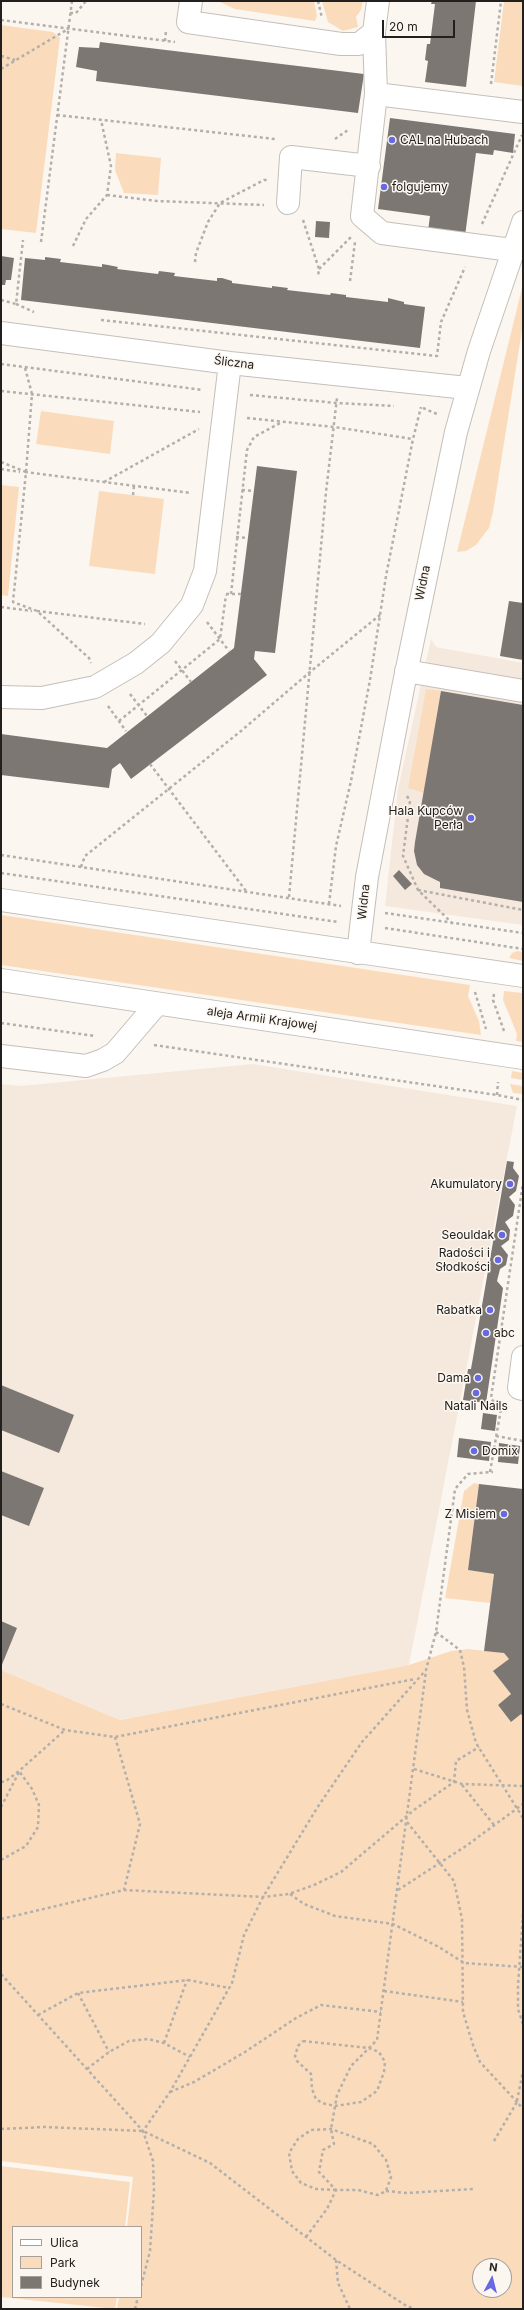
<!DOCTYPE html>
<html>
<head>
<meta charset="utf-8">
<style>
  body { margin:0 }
  #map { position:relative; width:524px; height:2310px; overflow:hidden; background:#fcf6f0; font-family:Inter,sans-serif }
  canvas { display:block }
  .frame { position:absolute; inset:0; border:2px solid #22201e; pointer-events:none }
  .legend { position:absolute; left:12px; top:2226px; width:130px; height:72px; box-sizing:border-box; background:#fcf6f0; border:1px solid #a5a09c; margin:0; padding:5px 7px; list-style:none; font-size:12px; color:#22201e }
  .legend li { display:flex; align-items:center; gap:8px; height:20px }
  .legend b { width:20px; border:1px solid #a5a09c }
  .north { position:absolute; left:472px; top:2258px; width:40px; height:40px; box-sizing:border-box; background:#fcf6f0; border:1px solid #a5a09c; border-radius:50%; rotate:7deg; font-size:11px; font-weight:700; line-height:16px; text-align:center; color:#22201e }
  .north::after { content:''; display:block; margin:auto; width:14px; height:18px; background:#6669e2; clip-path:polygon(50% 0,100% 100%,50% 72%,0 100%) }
  .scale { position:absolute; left:382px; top:20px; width:73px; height:18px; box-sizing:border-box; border:2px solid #22201e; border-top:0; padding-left:5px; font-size:12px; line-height:14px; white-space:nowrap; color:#22201e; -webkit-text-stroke:3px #fcf6f0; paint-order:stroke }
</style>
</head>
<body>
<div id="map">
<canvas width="524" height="2310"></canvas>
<div class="frame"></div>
<ul class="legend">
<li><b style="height:5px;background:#fff"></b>Ulica</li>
<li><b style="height:11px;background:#fadcbd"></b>Park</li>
<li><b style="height:11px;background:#7c7772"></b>Budynek</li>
</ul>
<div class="north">N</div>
<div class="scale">20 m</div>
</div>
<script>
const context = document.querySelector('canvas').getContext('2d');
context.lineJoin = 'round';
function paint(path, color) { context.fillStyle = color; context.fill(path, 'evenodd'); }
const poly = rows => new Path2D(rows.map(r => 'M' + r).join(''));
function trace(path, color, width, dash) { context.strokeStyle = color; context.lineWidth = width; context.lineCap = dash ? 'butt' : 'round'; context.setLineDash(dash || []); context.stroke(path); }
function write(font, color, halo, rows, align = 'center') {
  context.font = font + ' Inter,sans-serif'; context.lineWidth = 3; context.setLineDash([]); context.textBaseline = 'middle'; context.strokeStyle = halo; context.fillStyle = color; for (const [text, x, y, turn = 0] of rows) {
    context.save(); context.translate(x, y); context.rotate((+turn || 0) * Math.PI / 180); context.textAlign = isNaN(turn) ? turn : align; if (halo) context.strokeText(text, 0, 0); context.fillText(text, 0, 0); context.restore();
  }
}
const built = poly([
  [431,639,436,647,523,663,523,925,385,906,398,789],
  [253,1064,517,1106,409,1665,120,1720,1,1670,1,1084,20,1086]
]);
const green = poly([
  [218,1,314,1,317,16,315,21,235,9],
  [322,1,363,1,361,10,356,17,358,27,343,31,328,22],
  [504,1,523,1,523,86,494,82],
  [1,25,53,32,60,38,36,233,1,229],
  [116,153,161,158,158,195,124,193,115,170],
  [523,284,523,324,493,512,489,528,476,545,466,551,457,552],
  [41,411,114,421,110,454,36,444],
  [1,485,19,487,8,596,1,595],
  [99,491,164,499,155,574,89,566],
  [426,689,441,691,424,793,408,788],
  [1,915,470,985,468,996,479,1021,481,1035,1,965],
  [517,951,523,952,523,961,509,958,512,953],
  [504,991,523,993,523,1042,516,1041,517,1034,503,1000],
  [512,1071,523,1073,523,1080,511,1078],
  [510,1084,523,1086,523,1094,513,1093],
  [474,1483,479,1484,468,1570,494,1574,490,1603,445,1598,464,1491],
  [468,1649,504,1653,509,1659,494,1672,511,1694,498,1705,510,1721,521,1714,523,1717,523,2309,117,2309,119,2297,141,2297,141,2227,127,2227,133,2177,1,2161,1,1670,120,1720,409,1665,451,1651],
  [480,2266,504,2266,504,2290,480,2290],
  [1,2166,130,2182,125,2227,13,2227,13,2297,117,2297,115,2309,1,2297]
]);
const building = poly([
  [432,1,476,1,466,87,425,82,428,61,425,60,427,44,430,44,435,4,431,4],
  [100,42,364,74,358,113,96,81,97,71,76,67,79,47,99,48],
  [390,118,515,134,513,153,494,150,493,155,476,153,465,236,428,231,430,216,378,209],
  [316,221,330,222,329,238,315,237],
  [1,256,14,258,11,280,6,280,5,285,1,285],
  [45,257,61,259,60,262,102,267,102,264,108,265,118,267,117,269,158,274,159,271,175,273,174,276,217,281,217,278,222,278,232,281,232,283,272,288,272,286,288,288,287,290,330,295,331,293,346,295,346,297,388,302,388,298,404,302,404,304,425,307,420,348,21,300,25,258,45,260],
  [257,466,297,471,275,653,255,651,254,659,267,675,131,779,120,763,112,769,109,788,1,775,1,734,107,748,234,648],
  [509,601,523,603,523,660,500,656],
  [441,691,523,705,523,902,440,888,440,882,424,874,417,865,414,851,415,842],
  [399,870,412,884,405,890,393,876],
  [507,1161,514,1162,513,1168,519,1176,516,1191,509,1197,515,1205,513,1216,505,1222,510,1230,509,1240,501,1246,508,1255,506,1265,500,1269,497,1281,503,1288,486,1403,463,1400,468,1369,471,1369],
  [1,1385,74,1415,59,1453,1,1430],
  [483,1413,497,1415,495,1431,481,1429],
  [459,1438,491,1442,489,1461,457,1457],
  [499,1443,520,1446,518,1464,498,1462],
  [1,1471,44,1488,29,1526,1,1515],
  [479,1484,523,1489,523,1717,521,1714,511,1722,498,1705,511,1694,493,1671,509,1659,504,1653,484,1651,494,1574,468,1570],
  [1,1621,17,1628,1,1667]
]);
const path = poly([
  [318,1,322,18],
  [70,13,76,13,86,1],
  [1,20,175,42],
  [165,41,166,31],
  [1,56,15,60],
  [1,69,68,29],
  [491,84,501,1],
  [57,115,275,139],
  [335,139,348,130],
  [107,195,157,201,264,205],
  [303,220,319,269,318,277],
  [482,224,522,135],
  [41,242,72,1],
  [73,246,86,219,107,195,111,166,101,120],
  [195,262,196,253,208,222,220,203,264,180,267,180],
  [319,269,351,237],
  [350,281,355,242],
  [1,300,16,304,23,240],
  [16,304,34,312],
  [101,320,437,356,441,322,465,267],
  [1,364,203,390],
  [25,368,32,394,26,472],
  [1,391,200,412],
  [250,395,337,403,394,406],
  [423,408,437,414],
  [247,418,334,427,413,439],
  [1,462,26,472,13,602,37,611,89,658,91,663],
  [1,469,20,472],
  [25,472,191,493],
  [104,482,199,429],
  [242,490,253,491],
  [133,495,134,486],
  [236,537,247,538],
  [226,594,241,594],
  [231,594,247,450,254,437,282,422],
  [1,607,32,611],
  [37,611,145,624],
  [207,622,229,651],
  [175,661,191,682],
  [130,694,147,716],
  [108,706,126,731],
  [119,721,220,639,226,595],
  [150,764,246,891],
  [407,796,410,801,403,856,418,890,453,924],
  [1,855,341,906],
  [81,867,85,856,241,731,310,672,380,615],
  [1,873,338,922],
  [418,890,523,910],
  [289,897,326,492,337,398],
  [329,904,336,846,351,781,370,680,386,576,413,439,421,407],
  [385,913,523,933],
  [385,928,523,949],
  [475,992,486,1029],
  [494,994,493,1000,504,1031],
  [1,1023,95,1036],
  [154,1045,497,1095,523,1100],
  [497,1095,498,1082],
  [496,1436,523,1441],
  [490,1472,502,1403,493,1401,491,1398,523,1183],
  [436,1632,460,1650,464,1667,467,1710,476,1743,523,1818],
  [1,1704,65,1730,115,1737,415,1679],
  [115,1737,140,1824,124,1890],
  [414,1769,462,1784,523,1786],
  [1,1782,6,1781,19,1771,65,1730],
  [462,1785,494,1825],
  [1,1807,19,1772],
  [407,1822,454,1881,462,1919,463,2012,473,2045,480,2062,517,2102],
  [1,1860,26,1846,38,1827,39,1805,32,1789,19,1771],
  [398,1890,466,1846,523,1804],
  [290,1894,304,1904,335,1916,393,1924,439,1947,464,1963,523,1967],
  [523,1914,518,1985,518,2009,523,2024],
  [1,1919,124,1890,263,1897,289,1894,314,1885,341,1872,414,1810,454,1782,456,1761,479,1747],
  [1,1974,143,2131],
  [384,1991,463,2002],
  [78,1993,109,2052],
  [38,2015,78,1993,188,1980,229,1988],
  [303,2041,369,2048,379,2052,385,2062,384,2072,377,2091,361,2102,335,2106,322,2103,316,2099,312,2089,311,2074,297,2061,295,2056,298,2046,303,2041],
  [164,2043,187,1980],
  [87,2069,109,2052,129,2041,148,2039,164,2043,190,2057],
  [170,2092,194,2082,245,2052,296,2018,321,2005,381,2012],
  [517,2101,523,2071],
  [1,2129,45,2127,143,2131,210,2163,336,2260,405,2305,414,2309],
  [494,2141,517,2102,523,2109],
  [336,2190,316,2189,301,2183,292,2171,289,2153,298,2139,311,2130,331,2129,373,2144,386,2160,391,2177,386,2191,378,2195,358,2190,336,2190,319,2172,323,2150,334,2144,331,2129,337,2095,351,2066,377,2040,426,1671],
  [386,2191,407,2193,473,2189],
  [306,2237,327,2209,336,2190],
  [336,2260,338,2283,350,2309],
  [141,2286,150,2251,154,2190,153,2161,143,2131,170,2092,232,1983,244,1935,263,1897,317,1808,362,1742,426,1670,436,1632,455,1489,468,1474,493,1472],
  [135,2309,138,2297]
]);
const minor = poly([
  [191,1,188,22,341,44,359,44,374,32],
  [378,1,374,32,376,94,362,216,382,233,504,249,513,248],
  [376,94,523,112],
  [288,203,291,157,369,166],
  [1,333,230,363,467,388],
  [406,671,523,691],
  [1,697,42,698,95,687,136,663,161,643,192,605,205,571,230,363],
  [358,953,367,877,403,688,456,432,479,351,523,222],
  [1,1056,86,1066,103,1060,115,1053,157,1004],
  [523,1357,519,1388,523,1389]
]);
const major = poly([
  [1,900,523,976],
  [1,980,523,1058]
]);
const markers = [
  [392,140,4,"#6669e2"],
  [384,187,4,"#6669e2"],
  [471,818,4,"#6669e2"],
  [510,1184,4,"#6669e2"],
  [502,1235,4,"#6669e2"],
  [498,1260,4,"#6669e2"],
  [490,1310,4,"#6669e2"],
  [486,1333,4,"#6669e2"],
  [478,1378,4,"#6669e2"],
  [476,1393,4,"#6669e2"],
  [474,1451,4,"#6669e2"],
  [504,1514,4,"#6669e2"]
];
const poiNames = [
  ["CAL na Hubach",400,140,"left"],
  ["folgujemy",392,187,"left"],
  ["Hala Kupców",463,811],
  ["Perła",463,825],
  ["Akumulatory",502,1184],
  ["Seouldak",494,1235],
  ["Radości i",490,1253],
  ["Słodkości",490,1267],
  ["Rabatka",482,1310],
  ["abc",494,1333,"left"],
  ["Dama",470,1378],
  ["Natali Nails",476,1406,"center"],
  ["Domix",482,1451,"left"],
  ["Z Misiem",496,1514]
];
const streetNames = [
  ["Śliczna",234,363,7],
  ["Widna",423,583,-79],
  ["Widna",364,902,-84],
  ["aleja Armii Krajowej",262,1019,8]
];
paint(built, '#f5e9dd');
paint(green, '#fadcbd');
paint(building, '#7c7772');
trace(minor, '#c5bfb9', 24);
trace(major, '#c5bfb9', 24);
trace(path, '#b3afaa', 2.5, [3, 3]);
trace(minor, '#fff', 22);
trace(major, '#fff', 22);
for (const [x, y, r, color] of markers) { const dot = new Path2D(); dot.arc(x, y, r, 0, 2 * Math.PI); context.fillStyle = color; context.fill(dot); trace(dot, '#fcf6f0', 1.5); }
write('12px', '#22201e', '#fcf6f0', poiNames, 'right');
write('12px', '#22201e', '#fcf6f0', streetNames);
</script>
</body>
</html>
